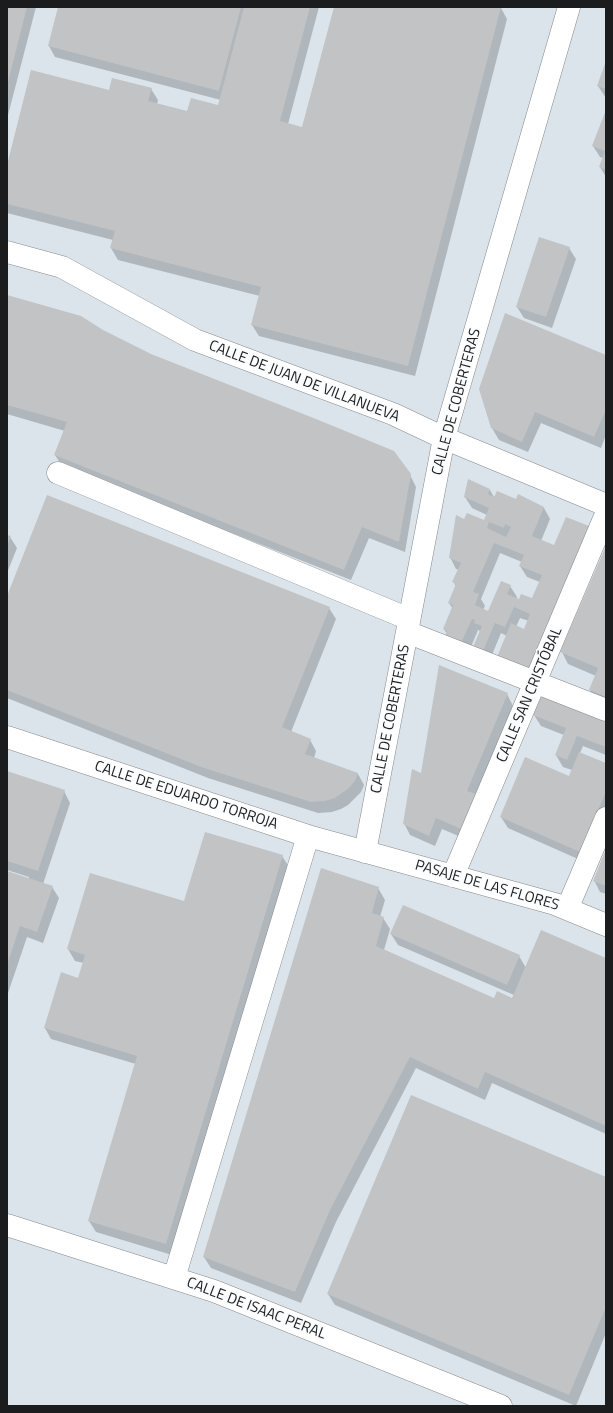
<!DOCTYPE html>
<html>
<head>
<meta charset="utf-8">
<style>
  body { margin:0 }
  #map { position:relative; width:613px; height:1413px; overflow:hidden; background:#edeff1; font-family:"Titillium Web",sans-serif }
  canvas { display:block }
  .frame { position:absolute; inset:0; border:8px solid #1b1c1d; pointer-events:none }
</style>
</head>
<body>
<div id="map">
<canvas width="613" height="1413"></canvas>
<div class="frame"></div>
</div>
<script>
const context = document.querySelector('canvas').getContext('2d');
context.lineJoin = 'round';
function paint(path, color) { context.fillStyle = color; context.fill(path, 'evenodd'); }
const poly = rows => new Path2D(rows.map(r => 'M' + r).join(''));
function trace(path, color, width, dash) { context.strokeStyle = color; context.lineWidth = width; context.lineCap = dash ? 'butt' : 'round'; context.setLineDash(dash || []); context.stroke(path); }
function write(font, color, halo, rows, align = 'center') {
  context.font = font + ' "Titillium Web",sans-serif'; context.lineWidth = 3.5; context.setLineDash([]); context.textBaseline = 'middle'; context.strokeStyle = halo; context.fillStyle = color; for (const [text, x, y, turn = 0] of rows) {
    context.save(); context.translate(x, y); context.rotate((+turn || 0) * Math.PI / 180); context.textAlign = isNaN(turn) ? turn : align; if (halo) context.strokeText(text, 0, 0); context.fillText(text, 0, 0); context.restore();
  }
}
const built = poly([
  [7,7,606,7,606,1406,7,1406]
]);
const shadow = poly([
  [7,7,36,7,7,119],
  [59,7,319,7,288,124,303,128,335,7,497,7,501,8,507,19,415,376,259,336,252,325,260,296,118,260,111,248,113,240,7,213,7,169,110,92,151,89,158,100,157,104,188,112,219,107,221,100,55,57,49,46],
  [606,63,606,98,598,86],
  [606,112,606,177,600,167,603,158,600,157,593,146],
  [569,248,576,259,552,328,524,318,517,307],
  [7,296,103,331,151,355,410,475,416,487,405,552,369,538,351,580,62,466,55,455,65,431,7,414],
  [606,356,606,435,601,448,541,423,528,452,499,440,492,428],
  [490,490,495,499,517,500,544,508,550,519,541,541,555,547,531,679,507,636,501,633,489,662,474,647,480,632,479,630,478,630,468,654,447,634,444,629,453,609,449,603,456,587,454,582,459,570,456,569,450,557,465,520,485,521,487,515,472,508,465,497],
  [500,553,522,562,520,566,527,577,540,582,533,600,516,599,517,597,510,586,489,612,483,610,485,606,481,599],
  [520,618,529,621,525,631,516,627],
  [7,536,10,537,17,548,7,573],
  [606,549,606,705,596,701,590,690,596,676,568,664,562,652],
  [7,599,329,608,336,619,291,732,310,740,316,751,314,758,358,774,364,785,361,792,348,805,341,809,332,812,318,813,208,778,7,698],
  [507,694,513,706,468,840,442,829,435,846,410,835,404,823],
  [534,715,606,721,606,755,583,746,580,753,606,764,606,818,587,863,508,828,501,817,569,778,572,770,563,767,556,755,564,735,541,726],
  [7,772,64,791,70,803,43,884,52,887,59,898,43,943,27,937,7,996,7,872,29,879,29,877,7,870],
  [606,852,606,894,600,892,594,880],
  [282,856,289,867,172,1255,96,1232,89,1221,136,1064,51,1039,45,1028,79,979,84,963,75,961,68,949,91,874,185,903],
  [378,888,385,900,380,917,383,918,390,929,384,950,494,1000,512,999,514,995,398,945,391,934,519,956,526,968,606,959,606,1134,492,1083,485,1100,416,1068,336,1222,301,1303,211,1268,204,1257],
  [606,1178,606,1333,576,1406,335,1305,328,1294]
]);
const building = poly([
  [7,7,27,7,8,82,7,82],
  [58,7,241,7,219,91,48,46],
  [244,7,310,7,280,121,302,127,334,7,501,7,408,366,251,325,261,287,110,248,115,231,7,204,7,165,31,70,109,90,112,78,152,88,148,101,187,111,191,98,218,105],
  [606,61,606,89,597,86],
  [606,110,606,170,599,167,605,151,592,146],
  [539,237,570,247,546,317,516,307],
  [7,295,81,316,103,330,151,354,316,419,394,451,411,474,399,542,362,527,344,570,54,455,67,422,7,405],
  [505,313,606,355,606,410,594,437,535,412,522,442,491,428,479,389],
  [468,479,490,489,488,494,494,497,497,491,516,499,518,494,544,507,532,536,554,545,566,517,589,526,530,666,524,668,497,657,511,623,524,629,530,614,514,607,505,627,495,623,483,651,473,647,482,626,474,623,475,620,472,619,461,643,445,636,447,631,443,629,453,605,448,603,456,584,452,582,461,563,449,558,456,515,464,519,467,513,484,520,489,508,464,497],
  [489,522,504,528,505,524,511,527,506,537,487,528],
  [494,543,524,555,519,566,542,575,532,598,521,594,519,599,507,594,511,585,501,581,488,611,475,605,479,594,473,592],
  [47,495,330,607,282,727,311,739,305,754,358,773,355,781,349,788,335,798,325,801,311,802,201,767,7,690,7,596],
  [7,535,11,536,7,547],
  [606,546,606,697,589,690,598,668,560,652],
  [439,665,508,693,467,791,476,794,461,829,436,818,429,836,403,824,412,769,421,773],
  [542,695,606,720,606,747,577,736,567,760,555,755,566,728,533,715],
  [579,752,606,763,606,792,580,852,500,817,525,757,569,776],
  [7,771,65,790,38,871,7,861],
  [205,832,283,855,166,1244,88,1221,137,1056,44,1028,61,972,78,978,85,955,67,949,90,873,184,901],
  [606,849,606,886,593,881],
  [321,868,379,887,372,913,384,917,376,946,494,998,497,991,512,998,541,930,606,958,606,1126,485,1072,478,1089,410,1057,330,1210,295,1292,203,1257],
  [7,871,53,886,37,932,20,926,7,965],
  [403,905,520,955,507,985,390,934],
  [411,1095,606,1177,606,1307,569,1395,327,1294]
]);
const minor = poly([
  [7,252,62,267,195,340,393,414,444,438,606,505],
  [58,473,409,619],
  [407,632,606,710],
  [7,737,308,836,555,904,606,925],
  [365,852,444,438,569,7],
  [453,876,606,514],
  [567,909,606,818],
  [7,1225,214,1291,501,1406],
  [174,1278,308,836]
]);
const streetNames = [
  ["CALLE DE JUAN DE VILLANUEVA",304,382,21],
  ["CALLE DE COBERTERAS",457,402,-75],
  ["CALLE SAN CRISTÓBAL",530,695,-67],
  ["CALLE DE COBERTERAS",391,719,-79],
  ["CALLE DE EDUARDO TORROJA",186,796,18],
  ["PASAJE DE LAS FLORES",487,886,16],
  ["CALLE DE ISAAC PERAL",256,1309,21]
];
paint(built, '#dbe4eb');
paint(shadow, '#0003');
paint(building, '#c1c3c5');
trace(minor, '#888a8c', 23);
trace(minor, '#fff', 22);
write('15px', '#1b1c1d', '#fafcfe', streetNames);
</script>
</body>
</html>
